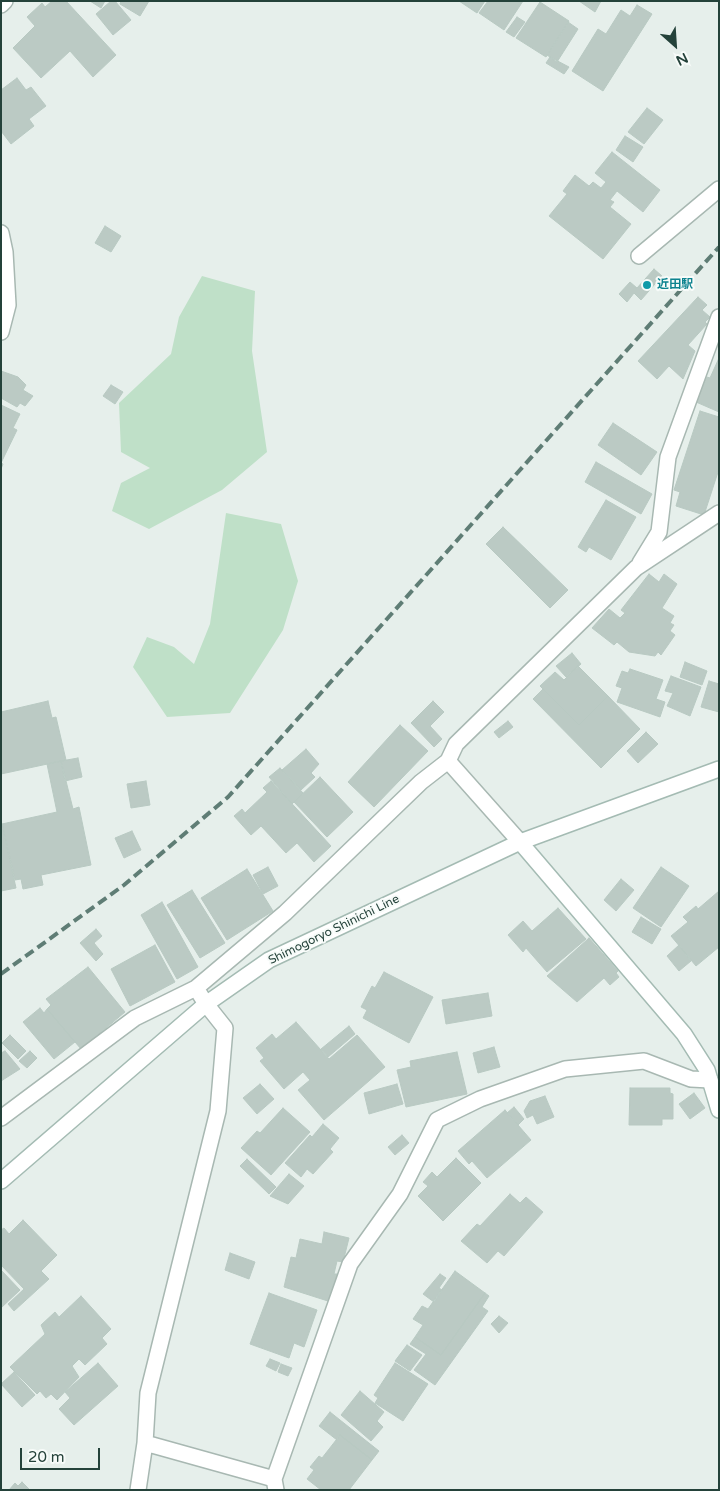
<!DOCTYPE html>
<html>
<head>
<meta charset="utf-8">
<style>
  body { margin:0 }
  #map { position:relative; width:720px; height:1491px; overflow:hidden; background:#e6efeb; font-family:"Varela Round",sans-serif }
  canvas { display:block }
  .frame { position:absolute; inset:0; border:2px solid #24423a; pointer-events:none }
  .north { position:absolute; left:650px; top:20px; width:50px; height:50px; -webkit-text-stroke:4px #f7fbf9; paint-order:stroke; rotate:154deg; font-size:14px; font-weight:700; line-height:20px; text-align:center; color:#24423a }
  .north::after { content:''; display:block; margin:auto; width:18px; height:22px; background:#24423a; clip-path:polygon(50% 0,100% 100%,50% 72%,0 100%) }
  .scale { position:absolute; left:20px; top:1448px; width:80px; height:22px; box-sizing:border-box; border:2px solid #24423a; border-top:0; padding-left:6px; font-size:15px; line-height:18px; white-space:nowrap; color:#24423a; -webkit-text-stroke:4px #f7fbf9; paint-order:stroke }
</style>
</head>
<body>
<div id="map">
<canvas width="720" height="1491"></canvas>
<div class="frame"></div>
<div class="north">N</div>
<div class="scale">20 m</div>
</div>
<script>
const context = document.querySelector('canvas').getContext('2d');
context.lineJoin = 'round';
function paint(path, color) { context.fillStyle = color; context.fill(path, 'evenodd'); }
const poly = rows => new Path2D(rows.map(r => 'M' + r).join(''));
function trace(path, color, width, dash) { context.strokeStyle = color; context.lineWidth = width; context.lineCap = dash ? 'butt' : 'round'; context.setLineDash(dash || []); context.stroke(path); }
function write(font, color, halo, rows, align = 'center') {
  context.font = font + ' "Varela Round","Noto Sans JP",sans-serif'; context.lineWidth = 4; context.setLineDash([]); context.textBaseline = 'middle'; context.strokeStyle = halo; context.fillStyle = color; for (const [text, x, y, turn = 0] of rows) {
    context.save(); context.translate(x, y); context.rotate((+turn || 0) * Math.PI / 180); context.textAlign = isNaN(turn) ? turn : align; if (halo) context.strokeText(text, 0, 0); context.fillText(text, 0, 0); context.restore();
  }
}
const green = poly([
  [202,276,255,291,252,351,267,452,222,490,149,529,112,511,121,483,150,468,121,452,119,403,171,354,179,317],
  [226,513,281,524,298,581,283,630,230,713,167,717,133,667,147,637,174,647,194,664,210,624]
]);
const building = poly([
  [52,1,66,1,116,55,93,77,70,51,41,78,13,48,35,26,27,17,42,3,45,7,52,1],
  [90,1,105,1,101,8,90,1],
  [111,1,115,1,131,20,113,35,96,14,111,1],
  [121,1,149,1,140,16,120,4,121,1],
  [459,1,485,1,477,13,459,1],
  [488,1,523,1,504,30,479,13,488,1],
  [579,1,601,1,595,12,579,1],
  [540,2,569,21,546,57,516,38,540,2],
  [637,5,652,14,603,91,572,71,598,29,606,34,621,10,630,16,637,5],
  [517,17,525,22,514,37,506,32,517,17],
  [568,22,578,29,557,62,547,55,568,22],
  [550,57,569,67,564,74,546,63,550,57],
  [17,78,26,90,31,87,46,106,29,119,34,126,11,144,1,131,1,90,17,78],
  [647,108,663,120,644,144,628,132,647,108],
  [625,136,643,147,633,162,616,150,625,136],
  [612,152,660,190,643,212,617,191,610,200,614,202,610,207,631,224,603,259,549,216,567,194,563,191,575,175,589,186,593,182,601,188,606,182,595,173,612,152],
  [105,226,121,236,111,252,95,243,105,226],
  [654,269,662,276,641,300,634,293,627,302,619,294,630,282,637,288,654,269],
  [698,297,707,305,702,310,710,317,705,322,707,324,688,345,695,351,683,379,669,366,657,379,638,361,698,297],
  [719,358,719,412,696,402,707,377,710,378,719,358],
  [1,371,18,377,26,385,23,390,33,396,25,406,20,403,17,407,1,398,1,371],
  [111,385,123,392,115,404,103,396,111,385],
  [1,405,20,414,13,428,17,430,1,463,3,464,1,469,1,405],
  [700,411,719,417,719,469,704,515,676,506,680,492,674,490,700,411],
  [613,423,657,452,641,475,598,445,613,423],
  [596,462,652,494,641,514,585,482,596,462],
  [606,500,636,517,611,560,589,547,586,552,578,547,606,500],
  [503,527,568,590,550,608,486,544,503,527],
  [649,574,659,582,664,574,677,584,662,608,674,616,670,623,674,625,670,631,675,635,661,655,658,652,655,656,629,652,617,642,614,645,592,628,609,609,620,618,625,613,621,610,649,574],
  [572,653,581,664,566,677,556,666,572,653],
  [685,662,707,671,702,685,680,677,685,662],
  [578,666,608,696,579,725,540,686,555,672,564,680,578,666],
  [630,669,663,680,656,699,665,702,660,717,617,702,622,688,616,686,622,671,628,673,630,669],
  [671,676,701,687,690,716,667,706,673,693,665,691,671,676],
  [709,681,719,684,719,712,701,707,709,681],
  [543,689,579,725,608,696,640,729,601,768,533,699,543,689],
  [48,701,52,718,56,717,66,760,1,774,1,712,48,701],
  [433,701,444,712,430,726,442,739,434,747,411,723,433,701],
  [508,721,513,727,499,738,494,732,508,721],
  [400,725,428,751,374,807,348,782,400,725],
  [646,732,658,744,638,763,627,751,646,732],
  [306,749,319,764,311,773,315,777,301,790,282,770,306,749],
  [78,758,82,777,65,781,61,761,78,758],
  [61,761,73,809,79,807,91,865,41,875,43,885,23,889,21,879,15,880,2,824,57,812,47,764,61,761],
  [280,768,303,793,292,804,269,777,280,768],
  [320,777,353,812,327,837,294,802,320,777],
  [146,781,150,805,131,808,127,784,146,781],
  [271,781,331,846,314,862,297,843,286,853,261,826,251,835,234,816,242,809,245,813,267,792,263,788,271,781],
  [1,820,16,888,1,891,1,820],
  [132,831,141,850,124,858,115,838,132,831],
  [268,867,278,886,263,894,253,875,268,867],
  [661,867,689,886,661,927,633,908,661,867],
  [247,869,273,911,227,940,201,898,247,869],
  [621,879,634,890,616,911,604,900,621,879],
  [192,890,225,943,200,958,167,905,192,890],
  [719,891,719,947,696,966,671,936,688,922,683,917,696,906,698,909,719,891],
  [162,902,198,967,177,979,141,915,162,902],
  [558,908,586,939,547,972,526,948,523,952,508,935,523,921,532,931,558,908],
  [641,917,661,929,652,944,632,932,641,917],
  [96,929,102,936,94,943,103,954,96,961,80,943,96,929],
  [589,938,618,971,616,973,619,977,610,985,604,978,577,1002,547,976,589,938],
  [155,945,175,982,130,1006,111,969,155,945],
  [679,945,691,961,679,971,667,956,679,945],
  [88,967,125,1012,81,1049,47,1009,51,1005,46,999,88,967],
  [384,972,433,997,409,1043,363,1018,367,1010,361,1007,372,986,375,988,384,972],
  [488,993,492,1016,446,1024,442,1000,488,993],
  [40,1008,44,1013,47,1009,75,1042,54,1059,23,1022,40,1008],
  [296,1022,329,1059,357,1035,385,1067,324,1120,298,1090,310,1080,303,1072,284,1089,260,1061,264,1058,256,1048,272,1034,276,1039,296,1022],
  [349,1026,355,1034,328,1057,321,1049,349,1026],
  [10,1035,26,1051,18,1059,2,1043,10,1035],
  [494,1047,500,1067,478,1073,473,1053,494,1047],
  [5,1051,20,1069,1,1081,1,1053,5,1051],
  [30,1051,37,1058,27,1068,19,1061,30,1051],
  [457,1052,467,1094,406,1107,397,1070,411,1067,410,1061,457,1052],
  [260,1084,274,1099,257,1114,243,1098,260,1084],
  [397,1084,403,1104,369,1114,364,1093,397,1084],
  [630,1088,670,1088,670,1093,673,1094,673,1119,662,1119,662,1125,629,1125,630,1088],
  [694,1093,705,1108,690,1119,679,1104,694,1093],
  [545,1096,554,1117,537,1124,533,1115,527,1118,524,1111,530,1101,545,1096],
  [514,1107,524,1119,518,1125,507,1113,514,1107],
  [283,1108,310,1132,271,1175,241,1148,257,1131,260,1133,283,1108],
  [505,1110,531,1140,487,1178,472,1161,469,1164,458,1151,505,1110],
  [323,1124,339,1138,330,1149,333,1152,313,1174,307,1169,301,1177,285,1163,310,1135,312,1137,323,1124],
  [402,1135,409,1143,395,1155,388,1147,402,1135],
  [456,1158,481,1183,443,1221,418,1196,428,1186,423,1182,432,1172,437,1177,456,1158],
  [247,1159,276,1187,269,1194,240,1166,247,1159],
  [289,1174,304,1186,288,1204,270,1196,289,1174],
  [510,1194,520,1203,526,1197,543,1212,504,1256,498,1251,487,1263,461,1241,477,1224,480,1226,510,1194],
  [23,1220,57,1255,41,1271,49,1279,14,1311,8,1304,24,1289,1,1265,1,1230,4,1228,9,1234,23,1220],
  [324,1232,349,1238,343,1262,337,1261,334,1274,337,1274,331,1302,284,1287,291,1257,296,1258,300,1239,322,1244,324,1232],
  [230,1253,255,1262,249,1279,225,1270,230,1253],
  [1,1270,20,1290,1,1308,1,1270],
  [455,1271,485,1293,441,1355,415,1337,423,1325,413,1319,422,1306,428,1309,455,1271],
  [440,1274,446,1278,439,1288,442,1290,434,1302,423,1294,440,1274],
  [269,1293,317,1310,304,1347,294,1343,289,1358,250,1344,269,1293],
  [485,1293,489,1296,482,1307,488,1311,435,1385,414,1370,426,1354,410,1344,415,1337,441,1355,485,1293],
  [81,1296,111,1329,102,1338,107,1344,85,1365,79,1359,72,1366,79,1377,57,1400,51,1394,46,1398,40,1391,37,1394,10,1367,45,1334,41,1325,55,1312,59,1317,81,1296],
  [499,1316,508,1323,499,1333,491,1324,499,1316],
  [407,1345,422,1355,410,1371,395,1361,407,1345],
  [270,1359,280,1363,276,1371,266,1366,270,1359],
  [98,1363,118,1386,74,1425,59,1409,70,1398,65,1392,98,1363],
  [395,1363,428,1384,403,1421,375,1403,378,1398,374,1395,395,1363],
  [281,1364,292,1368,288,1376,278,1372,281,1364],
  [14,1372,35,1395,22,1407,1,1384,14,1372],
  [360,1391,384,1412,377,1421,383,1427,371,1441,341,1415,360,1391],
  [330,1412,379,1451,372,1460,340,1435,337,1440,319,1426,330,1412],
  [340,1435,372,1460,349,1490,321,1490,307,1479,314,1470,310,1467,319,1456,322,1458,340,1435],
  [22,1482,30,1490,9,1490,15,1483,18,1486,22,1482]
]);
const street = poly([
  [1,5,5,1],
  [1,233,5,252,8,305,1,332],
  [639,256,719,189],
  [640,563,659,532,668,457,719,317],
  [520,842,448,761,456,744,636,568,719,513],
  [1,1118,135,1018,196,988],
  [145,1443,274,1479],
  [138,1490,145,1443,148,1393,218,1111,225,1028,206,1004,196,988,285,913,421,782,448,761],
  [276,1490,274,1479,350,1264,400,1194,437,1120,480,1099,565,1069,644,1061,691,1079,710,1080]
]);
const secondary = poly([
  [520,842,684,1034,707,1070,719,1110],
  [1,1181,206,1004,269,960,520,842,719,769]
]);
const rail = poly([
  [1,974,124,885,228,797,719,247]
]);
const markers = [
  [647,285,5,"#0f9aa8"]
];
const cultureNames = [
  ["近田駅",657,285]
];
const streetNames = [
  ["Shimogoryo Shinichi Line",334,930,-26]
];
paint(green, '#bfe0c8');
paint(building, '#bbcac4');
trace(building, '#b8c9c2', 1);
trace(street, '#a8b8b2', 18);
trace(secondary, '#a4bbb3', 18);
trace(street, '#fff', 15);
trace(secondary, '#fff', 15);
trace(rail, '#5f7d75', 4, [10, 5]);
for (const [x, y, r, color] of markers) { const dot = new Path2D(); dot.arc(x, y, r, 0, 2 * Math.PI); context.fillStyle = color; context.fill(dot); trace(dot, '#f7fbf9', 2); }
write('bold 12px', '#0d838f', '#f7fbf9', cultureNames, 'left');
write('12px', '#24423a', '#f7fbf9', streetNames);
</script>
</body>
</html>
